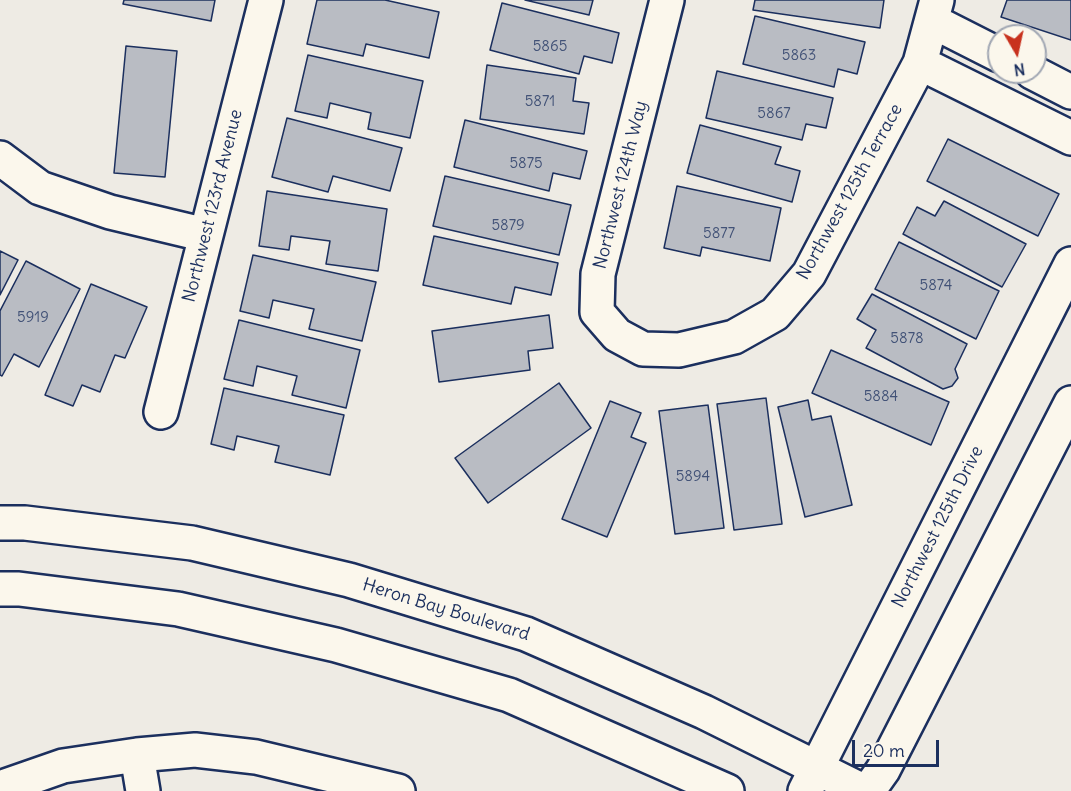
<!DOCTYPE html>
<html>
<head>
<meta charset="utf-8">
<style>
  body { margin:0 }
  #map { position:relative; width:1071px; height:791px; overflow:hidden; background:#eeebe4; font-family:Delius,sans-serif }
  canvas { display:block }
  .north { position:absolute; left:987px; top:24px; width:60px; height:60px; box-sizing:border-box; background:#fbf7ec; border:2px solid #a1a7b3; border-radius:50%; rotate:171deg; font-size:16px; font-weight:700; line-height:24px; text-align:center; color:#1b2f5e }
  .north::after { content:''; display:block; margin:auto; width:21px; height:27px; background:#c8321e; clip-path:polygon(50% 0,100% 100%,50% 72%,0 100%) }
  .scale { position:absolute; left:852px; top:740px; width:87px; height:27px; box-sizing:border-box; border:3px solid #1b2f5e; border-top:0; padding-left:8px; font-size:18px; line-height:21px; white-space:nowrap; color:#1b2f5e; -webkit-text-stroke:4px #fbf7ec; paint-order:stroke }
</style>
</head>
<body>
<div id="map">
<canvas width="1071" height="791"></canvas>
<div class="north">N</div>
<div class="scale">20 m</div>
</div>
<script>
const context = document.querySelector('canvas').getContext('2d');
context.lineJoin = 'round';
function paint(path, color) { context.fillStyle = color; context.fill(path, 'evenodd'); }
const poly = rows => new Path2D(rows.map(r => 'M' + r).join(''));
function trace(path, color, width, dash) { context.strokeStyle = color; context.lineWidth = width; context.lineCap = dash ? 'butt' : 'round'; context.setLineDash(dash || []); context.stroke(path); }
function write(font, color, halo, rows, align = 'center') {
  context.font = font + ' Delius,sans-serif'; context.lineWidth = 6; context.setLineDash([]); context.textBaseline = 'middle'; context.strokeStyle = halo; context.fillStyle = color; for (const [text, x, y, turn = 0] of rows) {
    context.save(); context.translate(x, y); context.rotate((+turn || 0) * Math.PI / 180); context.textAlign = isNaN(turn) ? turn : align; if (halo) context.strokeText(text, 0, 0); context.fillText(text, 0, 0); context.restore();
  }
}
const building = poly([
  [124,0,215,0,211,21,123,4,124,0],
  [317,0,385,0,439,12,429,58,366,44,363,56,307,44,317,0],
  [525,0,593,0,589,15,525,0],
  [755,0,884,0,880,28,753,10,755,0],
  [1007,0,1071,0,1071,40,1001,17,1007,0],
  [502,3,619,33,612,63,584,56,579,74,490,50,502,3],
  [755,16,865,42,857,74,838,69,834,87,743,64,755,16],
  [126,46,177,51,165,177,114,173,126,46],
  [308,55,423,81,410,138,368,129,371,113,330,103,327,118,295,111,308,55],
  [487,65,576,78,573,101,589,103,584,134,480,119,487,65],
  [717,71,833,98,826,128,806,124,802,140,706,118,717,71],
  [287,118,402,148,390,191,333,176,328,192,272,177,287,118],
  [465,120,587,151,580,179,553,173,549,191,454,167,465,120],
  [700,125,781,147,775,164,800,171,792,202,687,173,700,125],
  [948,139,1059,194,1038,236,927,181,948,139],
  [445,176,571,205,559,255,433,226,445,176],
  [677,186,781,208,770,261,702,247,700,256,664,248,677,186],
  [267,191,387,209,378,271,326,264,330,241,291,236,289,250,259,246,267,191],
  [944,201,1026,244,1002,287,903,234,917,207,935,216,944,201],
  [434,236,558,263,551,295,515,287,511,304,423,285,434,236],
  [899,242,999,291,976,339,875,289,899,242],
  [0,251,18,260,0,295,0,251],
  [253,255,376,282,362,341,309,329,314,309,273,300,269,318,240,311,253,255],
  [26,261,80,289,39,367,14,354,2,376,0,375,0,311,26,261],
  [91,284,147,307,125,358,115,355,100,392,82,385,73,406,45,395,91,284],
  [872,294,967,344,955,369,958,378,952,386,943,389,866,348,876,330,857,319,872,294],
  [549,315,553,348,528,351,530,370,439,382,432,331,549,315],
  [239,320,360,350,346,408,292,395,297,376,257,366,253,386,224,379,239,320],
  [831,350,949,402,931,445,812,393,831,350],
  [559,383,591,428,488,503,455,458,559,383],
  [224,388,344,415,330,475,275,462,279,446,237,436,234,450,211,444,224,388],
  [766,398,782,524,734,530,717,404,766,398],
  [808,400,812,420,831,416,852,505,805,517,778,407,808,400],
  [610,401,641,413,631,437,646,443,607,537,562,519,610,401],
  [708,405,724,528,675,534,659,411,708,405]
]);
const minor = poly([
  [667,0,598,274,597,312,617,335,643,349,679,350,734,337,775,314,809,274,920,63,937,0],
  [932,21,999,55],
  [920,63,1071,138],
  [1032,72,1071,92],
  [0,158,40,188,110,212,206,235],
  [161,412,266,0],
  [137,755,143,791],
  [0,788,63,766,137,755,195,750,256,757,398,791],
  [805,791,1071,264],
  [868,791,883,770,1071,403]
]);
const tertiary = poly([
  [0,523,25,523,192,543,349,580,526,634,704,712,863,791],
  [0,589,19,589,178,609,336,645,509,695,727,791]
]);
const numberNames = [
  ["5865",550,47],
  ["5863",799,56],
  ["5871",540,102],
  ["5867",774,114],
  ["5875",526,164],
  ["5879",508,226],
  ["5877",719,234],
  ["5874",936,286],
  ["5919",33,318],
  ["5878",907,339],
  ["5884",881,397],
  ["5894",693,477]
];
const streetNames = [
  ["Northwest 124th Way",621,185,-76],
  ["Northwest 125th Terrace",850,192,-61],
  ["Northwest 123rd Avenue",213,206,-76],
  ["Northwest 125th Drive",938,527,-63],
  ["Heron Bay Boulevard",446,610,17]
];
paint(building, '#b9bcc3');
trace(building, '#1b2f5e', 1.5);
trace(minor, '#1b2f5e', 38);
trace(tertiary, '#1b2f5e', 38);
trace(minor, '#fbf7ec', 33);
trace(tertiary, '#fbf7ec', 33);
write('15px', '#425277', null, numberNames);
write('18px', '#1b2f5e', '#fbf7ec', streetNames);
</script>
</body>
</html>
